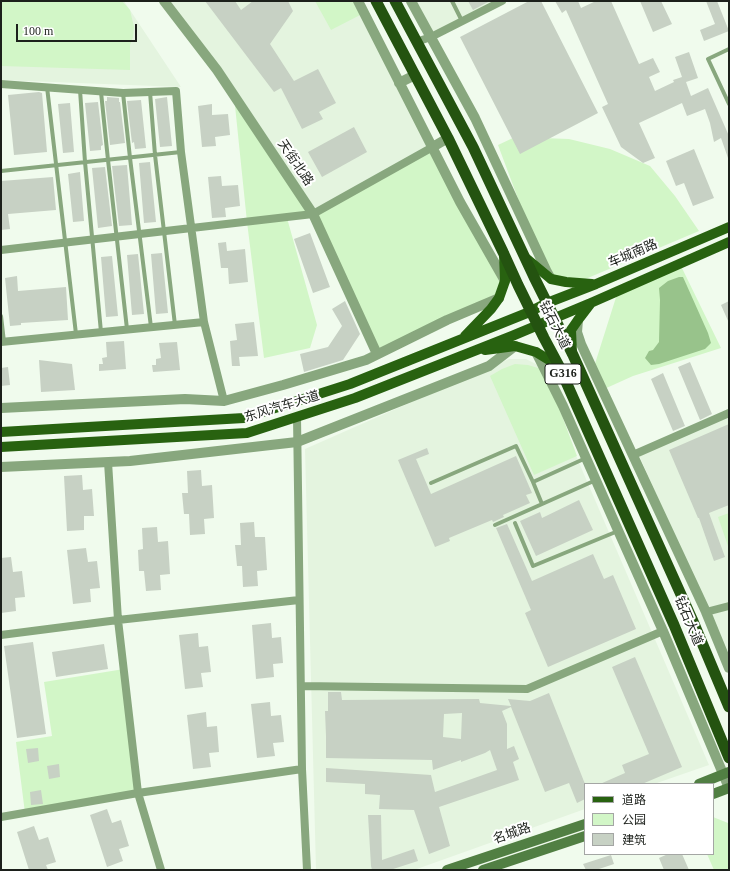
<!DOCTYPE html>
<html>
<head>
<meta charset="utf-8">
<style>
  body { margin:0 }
  #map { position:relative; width:730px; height:871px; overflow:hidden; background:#f0fbed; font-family:"Times New Roman","Noto Sans SC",serif }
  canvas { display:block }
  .frame { position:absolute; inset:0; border:2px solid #1c201b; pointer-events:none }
  .legend { position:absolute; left:584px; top:783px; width:130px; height:72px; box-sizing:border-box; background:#fff; border:1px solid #a4a6a4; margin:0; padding:5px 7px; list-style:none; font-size:12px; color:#1c201b }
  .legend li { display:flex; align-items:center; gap:8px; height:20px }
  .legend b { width:20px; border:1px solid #a4a6a4 }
  .scale { position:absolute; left:16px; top:24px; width:121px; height:18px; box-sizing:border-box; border:2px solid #1c201b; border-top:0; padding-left:5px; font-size:12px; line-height:14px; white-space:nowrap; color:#1c201b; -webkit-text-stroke:3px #fff; paint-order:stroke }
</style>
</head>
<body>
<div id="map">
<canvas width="730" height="871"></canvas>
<div class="frame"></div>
<ul class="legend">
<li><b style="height:5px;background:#286210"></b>道路</li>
<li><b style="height:11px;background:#d2f6c7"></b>公园</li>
<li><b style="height:11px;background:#c7d1c4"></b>建筑</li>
</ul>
<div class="scale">100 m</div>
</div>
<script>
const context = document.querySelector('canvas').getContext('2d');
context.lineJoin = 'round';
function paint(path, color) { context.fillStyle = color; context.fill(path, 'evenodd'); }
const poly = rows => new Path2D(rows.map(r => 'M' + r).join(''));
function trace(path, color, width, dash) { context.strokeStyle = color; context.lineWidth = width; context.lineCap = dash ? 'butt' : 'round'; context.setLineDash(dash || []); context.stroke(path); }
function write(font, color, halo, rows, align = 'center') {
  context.font = font + ' "Times New Roman","Noto Sans SC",serif'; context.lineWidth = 4; context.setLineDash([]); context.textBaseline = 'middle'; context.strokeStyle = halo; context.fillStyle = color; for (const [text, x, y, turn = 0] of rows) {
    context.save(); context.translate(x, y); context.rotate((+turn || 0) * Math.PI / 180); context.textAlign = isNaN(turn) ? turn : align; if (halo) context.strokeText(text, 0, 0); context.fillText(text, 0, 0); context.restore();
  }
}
const built = poly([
  [1,1,124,1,181,87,1,80],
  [164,1,358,1,431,148,313,214],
  [411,1,502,1,431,37],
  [509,359,526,359,538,365,580,465,709,765,654,784,585,784,585,809,414,870,316,870,305,449],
  [729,416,729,660,639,455]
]);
const green = poly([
  [1,1,122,1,130,10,134,27,133,37,130,45,130,70,1,66],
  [315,1,358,1,364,13,331,30],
  [234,96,313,214,431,148,505,281,499,298,377,354,313,214,287,218,317,325,310,348,264,358,247,222],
  [515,137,569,139,610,149,650,166,675,196,699,231,576,283,551,279,541,260,498,145],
  [680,264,721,348,633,376,602,390,593,370,618,291],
  [515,364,528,365,545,370,577,456,534,475,490,376,502,369],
  [729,513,729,549,718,517],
  [124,669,138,793,25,813,16,742,52,736,44,682],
  [713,817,728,823,729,825,729,870,714,870,707,854,713,854]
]);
const forest = poly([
  [679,277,683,277,708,333,711,343,705,349,659,364,651,365,645,358,649,351,653,350,659,342,660,300,659,288,668,281]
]);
const building = poly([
  [205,1,235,1,241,10,253,1,288,1,293,11,270,44,294,81,318,69,336,103,319,112,323,119,302,129,281,88,274,92],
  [468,1,490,1,473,10],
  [529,1,541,1,598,113,520,154,460,37],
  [555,1,578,1,581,8,596,1,611,1,639,64,653,58,660,72,649,77,655,91,674,82,673,80,682,77,675,57,689,52,698,78,686,82,691,96,708,88,729,136,729,158,728,158,721,138,714,142,710,123,705,109,687,116,682,103,639,123,655,158,643,163,621,147,602,107,608,104,566,10,562,13],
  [640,1,661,1,672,24,653,32],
  [706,1,717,1,729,31,704,41,700,30,715,24],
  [39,92,42,93,47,152,14,155,8,95],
  [107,97,119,98,119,102,120,102,125,143,110,145,105,101,107,101],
  [167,97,172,146,160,147,155,99],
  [141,100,146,148,135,149,134,142,132,143,127,101],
  [98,102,103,145,101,146,101,150,90,151,85,103],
  [70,103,74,152,63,153,58,104],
  [212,104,212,115,228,114,230,135,215,137,216,146,202,147,198,106],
  [354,127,367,152,322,177,308,152],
  [694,149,714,198,693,206,684,183,676,186,666,161],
  [150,162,156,222,144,223,139,163],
  [127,165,132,225,119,226,112,166],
  [105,167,112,226,98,228,92,168],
  [80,172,84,221,73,222,68,174],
  [221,176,222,186,238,185,240,206,225,208,226,217,212,218,208,177],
  [53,177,56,210,8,214,10,229,1,230,1,181],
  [310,233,330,287,313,293,294,239],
  [226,242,227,251,245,249,248,282,229,284,228,268,221,268,218,243],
  [162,253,168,313,156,314,151,254],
  [138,254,144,314,132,315,127,255],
  [112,256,118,316,106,317,101,257],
  [17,276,18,291,66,287,68,320,21,323,21,325,10,326,5,278],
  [345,301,360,334,343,360,304,372,300,354,328,347,342,326,332,309],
  [729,301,729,323,721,305],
  [254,322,258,356,239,357,240,366,232,366,230,341,237,340,235,324],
  [124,341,126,369,99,371,99,364,103,364,102,358,107,357,106,342],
  [177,342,180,370,153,372,152,365,156,365,156,359,161,358,159,343],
  [39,360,72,364,75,390,41,392],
  [690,362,712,414,700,420,678,367],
  [8,367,10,385,1,386,1,368],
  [663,373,685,426,673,431,651,379],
  [729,424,729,505,709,513,725,557,714,561,699,518,698,518,669,450],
  [427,448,429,454,416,459,431,494,516,456,532,493,526,495,530,503,503,515,504,517,493,522,492,520,449,538,450,541,435,547,398,460],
  [201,470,202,486,212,485,214,518,204,519,205,534,190,535,189,514,184,514,182,493,188,493,187,471],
  [82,475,83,490,92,489,94,516,84,516,84,530,67,531,64,476],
  [579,500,593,530,536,556,520,521,540,512,542,518],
  [254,522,255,537,265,537,267,570,257,571,258,586,243,587,242,566,237,566,235,545,241,545,240,523],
  [507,524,532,581,593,554,604,579,613,575,636,629,548,667,525,613,531,610,496,528],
  [157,527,158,542,168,541,170,574,160,575,161,590,146,591,144,571,139,571,138,550,143,549,142,528],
  [86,548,88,562,97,561,100,588,90,589,91,602,73,604,67,550],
  [11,557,13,572,22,571,25,597,15,598,16,611,1,613,1,558],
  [271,623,272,638,281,637,283,663,273,664,274,677,256,679,252,625],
  [198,633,199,647,208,646,211,672,201,673,203,687,185,689,179,635],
  [33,642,46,734,17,738,4,646],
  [104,644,108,669,56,677,52,652],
  [635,657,682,767,642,784,600,784,625,773,622,765,649,754,612,667],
  [328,692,341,692,342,700,479,699,480,703,511,706,508,699,530,701,549,693,585,784,585,799,577,803,569,783,545,792,511,707,502,711,507,724,507,749,514,746,519,759,513,762,519,780,439,807,450,846,429,854,414,810,379,809,380,795,365,794,365,784,326,782,326,768,431,775,435,792,497,770,490,750,485,753,461,762,461,760,433,770,432,760,326,758,326,736,325,711,328,711],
  [462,713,461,739,443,737,444,714],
  [270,702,271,716,281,715,284,742,273,743,275,756,257,758,251,704],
  [206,712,207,727,217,726,219,752,209,753,211,767,193,769,187,715],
  [38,748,39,761,28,763,26,749],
  [59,764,60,777,49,779,47,766],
  [41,790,43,804,31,805,30,792],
  [107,809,112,823,121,820,129,846,119,849,123,861,107,867,90,815],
  [368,815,381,815,382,860,414,849,418,861,390,870,372,870,371,866],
  [34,826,39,840,48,837,56,862,46,865,48,870,29,870,17,832],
  [668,854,682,854,689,870,664,870,659,858],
  [611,855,614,864,596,870,586,870,583,864]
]);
const service = poly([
  [452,1,462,21],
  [729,49,708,59,729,104],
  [47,87,76,334],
  [80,90,85,162,101,332],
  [101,92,108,160,127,329],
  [150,92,155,155,175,325],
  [123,93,130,158,151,327],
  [1,171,181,152],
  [1,316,4,342],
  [533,482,542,504],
  [431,483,516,446,533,482,586,458],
  [515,523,533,566,618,531],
  [495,525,596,480]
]);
const minor = poly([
  [416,42,431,37,502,1],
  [1,84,123,93,176,91,181,152,204,322,224,401],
  [1,250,313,214,431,148],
  [1,342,204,322],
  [297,417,302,769,307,870],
  [633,455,729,413],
  [108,462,118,620,138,793,161,870],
  [706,612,729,606],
  [1,635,118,620,299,600],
  [301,686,527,689,663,631],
  [1,817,138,793,302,769]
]);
const tertiary = poly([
  [164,1,217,70,313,214,377,354],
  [358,1,460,202,505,281],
  [411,1,475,118,547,272,551,279],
  [399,83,415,75],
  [431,148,448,138],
  [578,320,577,332,581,344,706,612,729,668],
  [536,352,563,406,621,537,663,631,729,788],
  [1,408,185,399,224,401,283,385,366,360,447,320,499,298],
  [1,467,130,461,297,442,489,366,515,346]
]);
const secondary = poly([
  [699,784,729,772],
  [713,794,729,788],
  [447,870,585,824],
  [483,870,585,836]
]);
const primary = poly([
  [527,259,551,279,566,282,592,284],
  [465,336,491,309,499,298,505,281,504,254],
  [485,350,515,346,536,352,559,366],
  [572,353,571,330,578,320,591,303],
  [1,432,244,418,350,384,527,313,547,303,596,284,729,227],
  [1,447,247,433,355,398,512,336,593,302,729,242]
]);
const trunk = poly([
  [376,1,448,138,503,252,518,285,544,338,559,366,674,625,729,758],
  [395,1,473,147,534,277,573,355,692,619,729,707]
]);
const shields = [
  [563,374,36]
];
const shieldNames = [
  ["G316",563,374]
];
const streetNames = [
  ["天街北路",295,163,56],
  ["车城南路",633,254,-23],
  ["钻石大道",554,325,63],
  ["东风汽车大道",282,407,-17],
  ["钻石大道",688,621,67],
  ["名城路",512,834,-19]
];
paint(built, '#e4f4df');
paint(green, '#d2f6c7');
paint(forest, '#98c38b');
paint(building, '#c7d1c4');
trace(service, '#88a77e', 4);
trace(minor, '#88a77e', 8);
trace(tertiary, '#88a77e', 10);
trace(secondary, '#517f43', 10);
trace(primary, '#286210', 10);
trace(trunk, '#245310', 11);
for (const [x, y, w] of shields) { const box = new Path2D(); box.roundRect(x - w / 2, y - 10, w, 20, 3); context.fillStyle = '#fff'; context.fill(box); trace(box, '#1c201b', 1); }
write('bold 12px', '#1c201b', null, shieldNames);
write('13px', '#1c201b', '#fff', streetNames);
</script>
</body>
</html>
